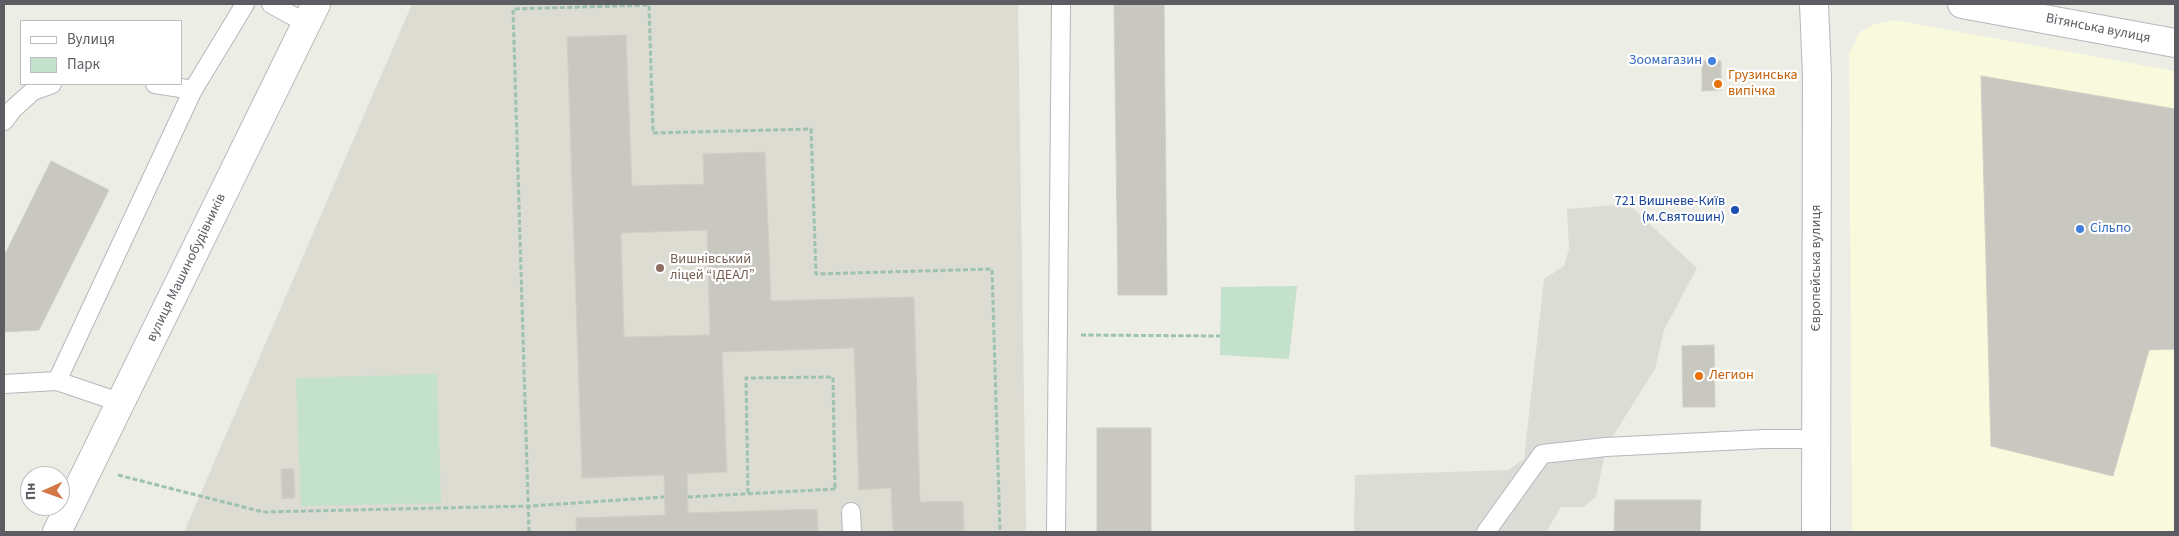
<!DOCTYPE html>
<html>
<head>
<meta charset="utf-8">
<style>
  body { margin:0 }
  #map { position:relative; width:2179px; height:536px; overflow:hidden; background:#ecede4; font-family:"Source Sans 3",sans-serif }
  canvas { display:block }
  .frame { position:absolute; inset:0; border:5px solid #5c5d63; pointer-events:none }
  .legend { position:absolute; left:20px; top:20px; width:162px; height:65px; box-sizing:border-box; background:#fff; border:1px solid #bebec1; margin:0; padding:6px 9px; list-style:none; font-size:15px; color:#5c5d63 }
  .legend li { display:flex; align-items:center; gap:10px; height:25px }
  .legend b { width:25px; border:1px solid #bebec1 }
  .north { position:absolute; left:20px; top:466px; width:50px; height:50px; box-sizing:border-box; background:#fff; border:1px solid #bebec1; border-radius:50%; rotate:268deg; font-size:14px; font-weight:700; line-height:20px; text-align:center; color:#5c5d63 }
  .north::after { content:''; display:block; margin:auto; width:18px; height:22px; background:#d27845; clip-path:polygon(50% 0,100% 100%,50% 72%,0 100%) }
</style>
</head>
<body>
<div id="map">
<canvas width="2179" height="536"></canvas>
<div class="frame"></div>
<ul class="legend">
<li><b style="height:6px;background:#fff"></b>Вулиця</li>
<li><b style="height:14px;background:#c4e1cc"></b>Парк</li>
</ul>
<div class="north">Пн</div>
</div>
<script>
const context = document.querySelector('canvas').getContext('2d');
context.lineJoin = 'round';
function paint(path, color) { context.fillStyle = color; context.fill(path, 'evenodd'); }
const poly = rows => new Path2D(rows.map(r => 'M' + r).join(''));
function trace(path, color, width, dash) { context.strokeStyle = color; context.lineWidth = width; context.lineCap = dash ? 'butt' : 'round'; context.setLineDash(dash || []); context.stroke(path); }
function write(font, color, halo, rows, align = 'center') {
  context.font = font + ' "Source Sans 3",sans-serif'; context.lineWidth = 4.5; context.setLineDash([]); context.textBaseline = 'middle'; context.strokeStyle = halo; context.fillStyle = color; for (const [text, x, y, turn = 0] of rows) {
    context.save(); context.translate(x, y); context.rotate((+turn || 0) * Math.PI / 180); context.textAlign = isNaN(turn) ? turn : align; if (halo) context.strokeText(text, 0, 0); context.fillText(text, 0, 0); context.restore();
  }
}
const commercial = poly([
  [1894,20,2175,71,2175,532,1852,532,1849,54,1860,32,1875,24]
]);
const industrial = poly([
  [1628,204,1697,268,1664,330,1655,369,1606,447,1596,497,1583,507,1561,507,1546,532,1354,532,1355,475,1508,470,1524,459,1544,279,1564,266,1569,249,1567,209]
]);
const education = poly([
  [412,4,1018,4,1026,532,184,532]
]);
const green = poly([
  [1297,286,1289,359,1220,355,1221,287],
  [437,374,441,503,301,506,296,378]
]);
const building = poly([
  [1114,4,1164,4,1167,295,1118,295,1114,4],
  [626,35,632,186,704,184,703,154,765,152,771,301,914,297,920,502,963,501,964,532,893,532,891,488,859,490,854,348,722,352,727,472,687,474,688,513,817,509,818,532,576,532,576,518,665,515,664,475,582,478,567,37,626,35],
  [707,230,710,335,624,337,621,233,707,230],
  [1702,61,1721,61,1721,90,1702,91,1702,61],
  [1981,76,2175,109,2175,349,2149,350,2113,476,1991,446,1981,76],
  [51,161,109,190,39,330,4,332,4,256,51,161],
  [1714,345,1715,407,1683,407,1682,346,1714,345],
  [1097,428,1151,428,1151,532,1097,532,1097,428],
  [281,469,294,469,295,498,282,499,281,469],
  [1615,500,1701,500,1700,532,1614,532,1615,500]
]);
const path = poly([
  [1081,335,1220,336],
  [118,475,263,512,529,506,664,497],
  [748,493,746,378,833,377,835,489],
  [688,497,835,489,836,491],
  [529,532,513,9,649,5,653,133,811,129,816,274,992,269,1000,532]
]);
const service = poly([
  [271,4,306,23],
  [155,84,193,90,245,4],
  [4,121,13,109,33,91,52,84],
  [57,381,122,403],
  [4,384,57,381,193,90],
  [851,512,852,532],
  [1056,532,1061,4],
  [1486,532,1542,454,1606,447,1764,439,1816,439]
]);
const minor = poly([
  [57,532,316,4]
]);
const tertiary = poly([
  [1814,4,1817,76,1816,532],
  [1962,4,2175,43]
]);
const markers = [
  [1712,61,5,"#3f7fe0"],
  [1718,84,5,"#e8710a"],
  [1735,210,5,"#1a4fb4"],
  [2080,229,5,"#3f7fe0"],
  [660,268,5,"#8d6e63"],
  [1699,376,5,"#e8710a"]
];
const streetNames = [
  ["Вітянська вулиця",2098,29,11],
  ["вулиця Машинобудівників",187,268,-64],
  ["Європейська вулиця",1817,268,-90]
];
const shopNames = [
  ["Зоомагазин",1702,61],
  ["Сільпо",2090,229,"left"]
];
const foodNames = [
  ["Грузинська",1728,76],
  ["випічка",1728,92],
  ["Легион",1709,376]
];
const transitNames = [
  ["721 Вишневе-Київ",1725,202],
  ["(м.Святошин)",1725,218]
];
const educationNames = [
  ["Вишнівський",670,260],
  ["ліцей “ІДЕАЛ”",670,276]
];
paint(commercial, '#f8f9dd');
paint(industrial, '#dcdcd6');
paint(education, '#dcdcd3');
paint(green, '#c4e1cc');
paint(building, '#c8c8c1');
trace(building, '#d1d0c4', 1);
trace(service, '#b6b7bd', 20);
trace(minor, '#b6b7bd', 30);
trace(tertiary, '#b6b7bd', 30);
trace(path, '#9ec1b2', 3, [5, 2.5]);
trace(service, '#fff', 18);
trace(minor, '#fff', 28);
trace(tertiary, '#fff', 28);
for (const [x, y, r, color] of markers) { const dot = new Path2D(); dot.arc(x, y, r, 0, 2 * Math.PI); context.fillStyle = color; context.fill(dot); trace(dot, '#fff', 2); }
write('14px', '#5c5d63', '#fff', streetNames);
write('14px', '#366cbe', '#fff', shopNames, 'right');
write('14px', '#c56008', '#fff', foodNames, 'left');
write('14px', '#164399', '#fff', transitNames, 'right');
write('14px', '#785e54', '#fff', educationNames, 'left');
</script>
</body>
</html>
